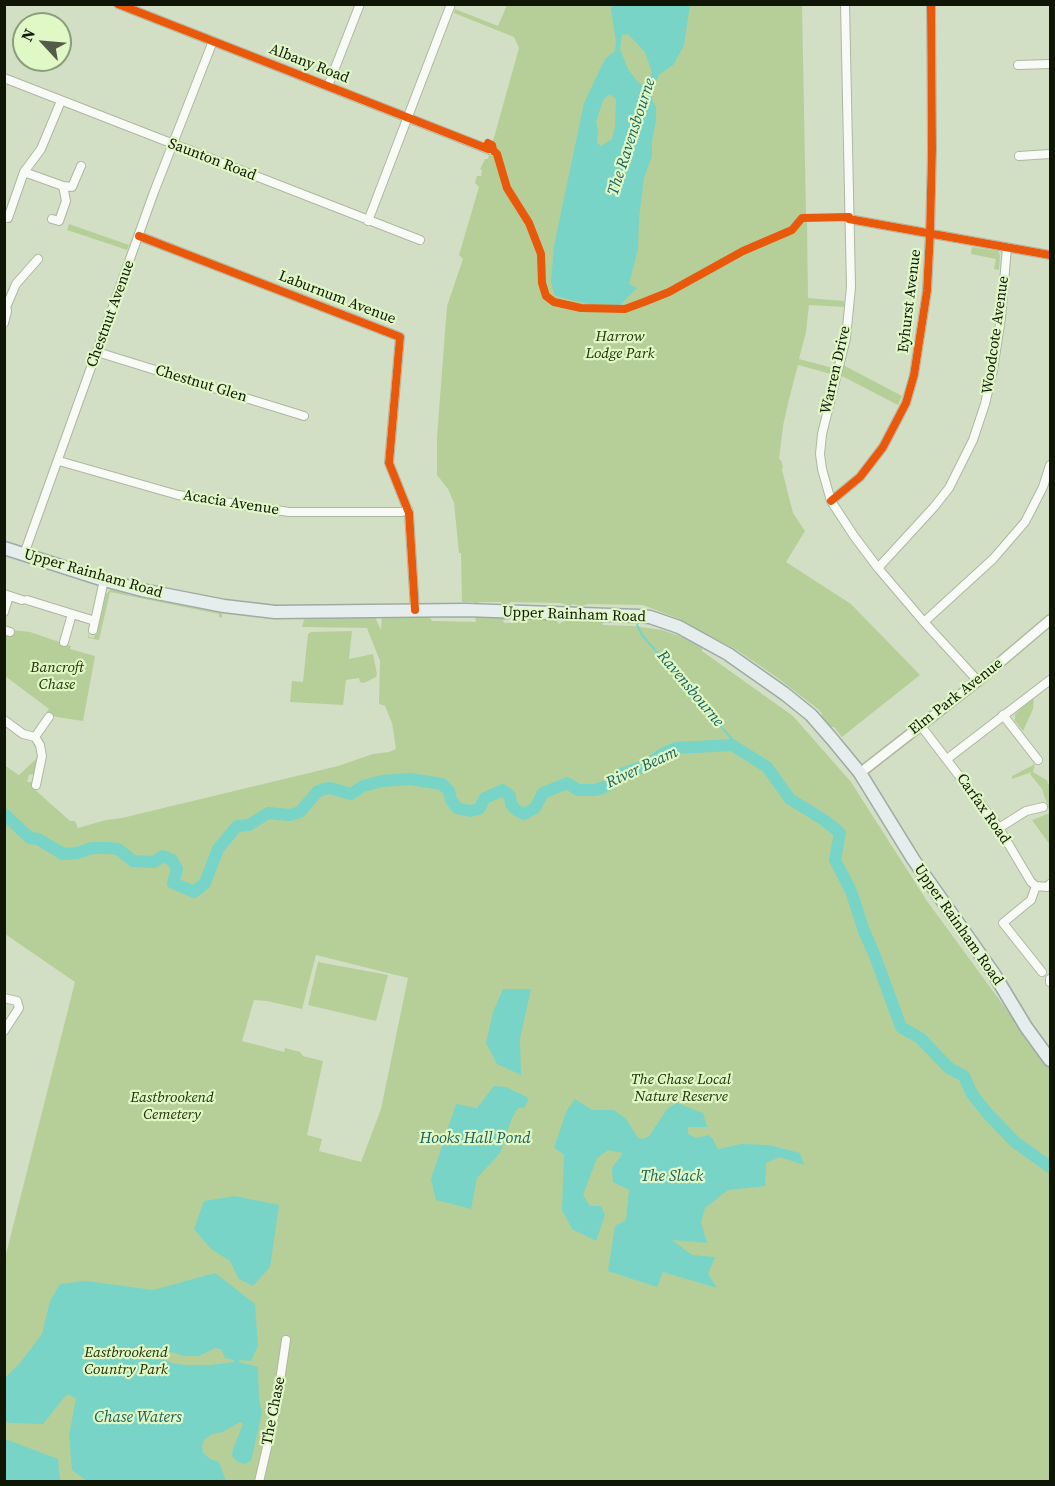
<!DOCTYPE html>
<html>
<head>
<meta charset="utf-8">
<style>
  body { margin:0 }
  #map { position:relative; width:1055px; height:1486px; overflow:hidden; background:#d2dfc4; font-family:"Source Serif 4",serif }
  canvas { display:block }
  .frame { position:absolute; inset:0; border:6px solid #0f1605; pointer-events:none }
  .north { position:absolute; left:12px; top:12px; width:60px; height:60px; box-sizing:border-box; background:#e0f7c6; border:2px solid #8c9d79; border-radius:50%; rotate:296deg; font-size:16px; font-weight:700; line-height:24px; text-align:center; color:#0f1605 }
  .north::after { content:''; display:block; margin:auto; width:21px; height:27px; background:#535c48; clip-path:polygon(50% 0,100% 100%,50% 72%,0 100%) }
</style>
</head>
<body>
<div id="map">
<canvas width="1055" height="1486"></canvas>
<div class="frame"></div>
<div class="north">N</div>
</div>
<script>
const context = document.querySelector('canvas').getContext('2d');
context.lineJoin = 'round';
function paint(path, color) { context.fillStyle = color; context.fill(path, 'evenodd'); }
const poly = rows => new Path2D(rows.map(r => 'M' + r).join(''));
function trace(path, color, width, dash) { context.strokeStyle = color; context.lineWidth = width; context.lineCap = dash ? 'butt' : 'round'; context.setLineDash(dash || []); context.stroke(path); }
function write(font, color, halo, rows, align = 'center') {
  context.font = font + ' "Source Serif 4",serif'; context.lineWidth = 4.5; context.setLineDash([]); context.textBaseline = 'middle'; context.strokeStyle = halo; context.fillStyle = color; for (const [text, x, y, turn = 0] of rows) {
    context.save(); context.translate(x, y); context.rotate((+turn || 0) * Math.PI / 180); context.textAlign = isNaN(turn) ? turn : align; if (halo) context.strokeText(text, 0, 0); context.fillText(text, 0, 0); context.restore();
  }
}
const green = poly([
  [507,5,802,5,806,214,843,214,843,220,807,221,808,298,844,301,844,307,809,305,806,332,799,359,833,368,831,374,798,365,789,399,783,426,779,459,781,460,783,467,782,470,793,513,805,531,786,562,851,604,920,675,842,737,834,727,830,727,821,721,822,714,818,709,775,676,737,650,679,619,643,605,588,604,582,606,572,604,571,606,560,603,510,602,509,604,503,604,501,602,479,602,478,604,473,602,462,602,461,553,459,553,454,503,448,489,437,475,437,437,447,306,463,259,459,255,479,187,475,183,477,176,481,176,482,170,480,169,485,159,488,159,519,48,514,37,454,13,455,9,498,26],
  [69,224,129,245,127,250,67,230],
  [972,247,998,251,1000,255,999,270,994,269,996,259,971,254],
  [843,365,902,396,898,405,840,375],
  [111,589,130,595,222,612,222,618,219,617,219,614,110,592,99,640,88,638,89,632,89,637,94,638,95,634,97,634,106,594],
  [382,613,393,617,428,614,432,621,476,622,475,617,488,614,510,617,509,620,503,620,504,623,513,623,511,615,531,617,535,619,540,617,555,617,559,624,566,620,591,620,603,621,603,625,633,626,662,630,685,638,702,648,702,651,793,716,851,782,927,901,1050,1069,1050,1481,5,1481,5,1258,75,982,5,934,4,765,19,775,38,757,35,774,29,775,27,782,32,782,33,788,70,821,75,821,78,828,106,820,122,818,338,766,373,754,389,752,396,749,392,723,385,706,379,704,380,661,367,628,302,627,305,617,375,617,381,630],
  [316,955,408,978,381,1109,361,1162,319,1151,322,1139,307,1135,323,1061,303,1056,300,1052,285,1048,284,1052,242,1041,254,1000,267,1001,302,1009],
  [12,630,30,632,71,646,70,649,95,656,83,721,50,716,46,713,49,709,5,676,4,633],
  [352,631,349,659,373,654,377,674,376,677,364,683,360,682,359,678,346,680,343,705,290,702,292,681,303,682,308,634,311,632],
  [1034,697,1033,709,1023,731,1015,721,1015,714],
  [1035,764,1033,772,1048,781,1047,783,1050,785,1050,845,1032,820,1050,813,1042,789,1030,774,1032,772,1012,779,1012,776],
  [318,962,388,975,376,1021,308,1005]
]);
const water = poly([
  [612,5,690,5,684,45,674,64,659,75,653,88,652,100,656,107,656,121,652,141,652,156,644,178,639,218,638,249,629,284,637,288,620,305,588,304,555,296,551,282,554,246,584,103,605,59,615,51,616,42,611,9],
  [628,34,645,52,652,73,643,86,636,80,628,69,620,49,622,35],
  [610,94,616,99,615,126,612,139,601,146,597,143,598,130,596,122,603,100],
  [503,989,531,989,520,1039,521,1075,497,1064,486,1043,493,1012],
  [494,1086,506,1087,527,1097,528,1101,524,1108,518,1108,512,1118,500,1153,477,1178,471,1209,436,1200,431,1179,456,1104,477,1108],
  [575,1099,592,1110,614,1110,626,1119,638,1138,644,1139,649,1136,668,1108,677,1103,703,1113,707,1127,688,1127,688,1134,696,1138,708,1135,713,1139,718,1149,741,1144,769,1145,800,1153,804,1165,780,1157,766,1163,765,1186,728,1190,705,1208,701,1222,707,1243,672,1240,692,1255,715,1257,708,1274,717,1288,663,1272,657,1287,608,1271,615,1226,626,1220,629,1190,613,1182,612,1168,623,1153,608,1150,597,1158,583,1195,590,1206,601,1206,605,1215,596,1241,572,1229,562,1210,564,1154,554,1148,566,1112],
  [235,1196,279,1205,270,1267,253,1286,239,1279,230,1261,211,1249,194,1229,204,1201],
  [215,1273,255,1304,258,1346,251,1361,239,1360,239,1362,258,1367,259,1400,262,1413,251,1461,244,1464,238,1462,232,1456,233,1449,243,1424,240,1422,223,1432,212,1434,204,1440,202,1446,203,1453,210,1459,219,1462,226,1481,87,1481,72,1470,69,1436,76,1398,67,1394,43,1424,10,1423,5,1421,5,1378,20,1363,42,1334,50,1301,60,1284,86,1281,153,1290],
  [215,1348,221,1349,225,1358,234,1360,234,1362,210,1365,185,1365,172,1363,165,1360,164,1356,165,1352,171,1352,185,1356,199,1356],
  [5,1439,58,1459,60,1481,5,1481]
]);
const stream = poly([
  [637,625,642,635,744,753]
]);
const river = poly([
  [4,814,30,838,38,839,63,854,77,853,92,848,108,848,118,849,133,861,154,862,163,856,172,860,177,869,173,883,194,892,205,883,218,849,237,826,249,825,268,813,290,815,300,812,318,791,324,789,330,788,351,794,363,786,382,781,410,779,442,784,449,791,451,800,457,808,470,811,479,809,485,798,503,790,510,796,511,804,516,810,524,814,535,808,543,793,567,783,578,790,595,790,607,786,622,774,647,765,664,753,676,748,732,745,767,767,790,799,824,820,840,833,835,860,851,891,864,931,875,956,901,1027,920,1038,949,1068,964,1076,972,1094,988,1114,1015,1142,1050,1167]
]);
const minor = poly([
  [118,4,490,150],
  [845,4,851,287,846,338,822,434,820,454,822,469,831,501,854,536,878,568,924,622,978,681],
  [1018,65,1050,64],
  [4,78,420,240],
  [328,86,360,4],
  [1019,156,1050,154],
  [24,172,63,186,66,201,59,221,52,219],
  [63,186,72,187,81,166],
  [4,217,8,218,24,172,41,149,61,101],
  [849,219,1050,255],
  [368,221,451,4],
  [139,236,400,337,389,463,409,513,415,610],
  [7,305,16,284,38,259],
  [4,323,7,311,5,301],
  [97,352,304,416],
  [59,461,178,495,289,512,402,512,408,509],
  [831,501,860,477,883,447,906,403,914,375,927,291,930,233,932,150,931,4],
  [24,554,154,192,213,41],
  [878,568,934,507,949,488,973,440,985,404,993,370,1001,318,1007,247],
  [4,594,22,600],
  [27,600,95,621,104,580],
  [4,612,9,596],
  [924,622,993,559,1025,522,1043,487,1050,465],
  [4,630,10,632],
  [93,630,95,621],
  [64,642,72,614],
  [1003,715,1038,760],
  [4,720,23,734,35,737,40,745,42,756,36,785],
  [921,726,999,828,1031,882,1036,886,1047,887,1050,884],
  [35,737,49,717],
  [947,759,1050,680],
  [999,828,1026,811,1043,807],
  [1036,886,1031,900,1003,923,1042,972],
  [1050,979,1050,982],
  [4,998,17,1001,19,1008,4,1031],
  [259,1482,276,1408,286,1340]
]);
const tertiary = poly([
  [860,773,978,681,1050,620]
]);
const primary = poly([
  [4,548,104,580,142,590,224,606,275,612,466,610,638,616,650,617,679,627,728,654,785,694,811,715,832,739,860,773,913,859,994,974,1026,1027,1050,1060]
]);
const cycleway = poly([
  [118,4,488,149],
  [488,143,492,145,493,150,497,154,507,188,529,223,541,254,542,283,546,296,554,302,581,308,625,309,644,302,669,292,743,251,792,230,802,218,849,217,849,219,1050,255],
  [139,236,400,337,389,463,409,513,415,610],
  [831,501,860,477,883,447,906,403,914,375,927,291,930,233,932,150,931,4]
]);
const streetNames = [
  ["Albany Road",309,64,21],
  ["Saunton Road",212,160,21],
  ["Laburnum Avenue",337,298,21],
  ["Eyhurst Avenue",910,301,-83],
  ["Chestnut Avenue",111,314,-70],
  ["Woodcote Avenue",996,335,-82],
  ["Warren Drive",836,370,-77],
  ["Chestnut Glen",201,384,17],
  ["Acacia Avenue",231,503,9],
  ["Upper Rainham Road",93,574,16],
  ["Upper Rainham Road",574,615,2],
  ["Elm Park Avenue",956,697,-38],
  ["Carfax Road",983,809,55],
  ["Upper Rainham Road",958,925,55],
  ["The Chase",274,1411,-79]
];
const parkNames = [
  ["Harrow",620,337],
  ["Lodge Park",620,354],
  ["Bancroft",57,668],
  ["Chase",57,685],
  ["The Chase Local",681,1080],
  ["Nature Reserve",681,1097],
  ["Eastbrookend",172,1098],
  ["Cemetery",172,1115],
  ["Eastbrookend",126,1353],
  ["Country Park",126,1370]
];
const waterNames = [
  ["The Ravensbourne",632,137,-72],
  ["Ravensbourne",690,689,50],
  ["River Beam",642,768,-25],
  ["Hooks Hall Pond",475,1139],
  ["The Slack",672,1177],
  ["Chase Waters",138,1418]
];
paint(green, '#b6cf99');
paint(water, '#78d4c6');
trace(stream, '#78d4c6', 2);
trace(river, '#78d4c6', 12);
trace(minor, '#adb7a2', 10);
trace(tertiary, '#adb7a2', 12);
trace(primary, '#9daba4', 15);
trace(minor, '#f8faf6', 8);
trace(tertiary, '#f8faf6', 9);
trace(primary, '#e6eded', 12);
trace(cycleway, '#e8590c', 8);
write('15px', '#0f1605', '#e0f7c6', streetNames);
write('italic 15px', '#203005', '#e0f7c6', parkNames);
write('italic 16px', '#1b615c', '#e0f7c6', waterNames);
</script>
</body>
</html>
